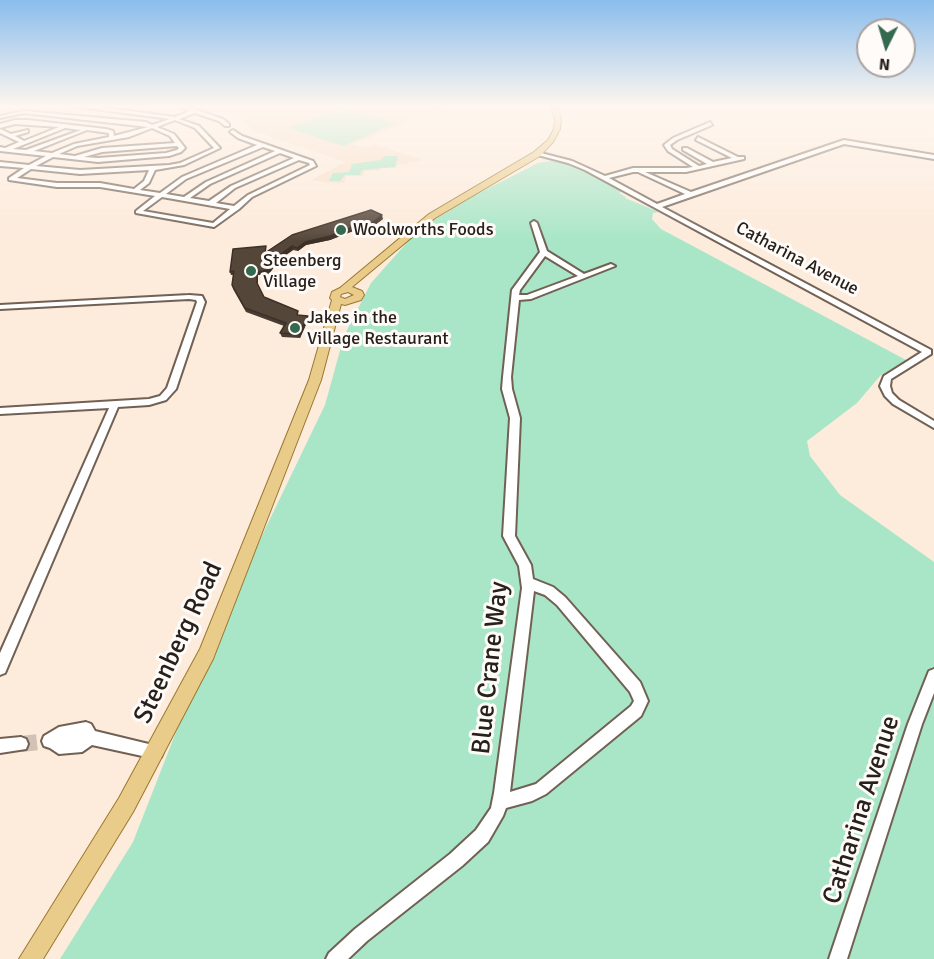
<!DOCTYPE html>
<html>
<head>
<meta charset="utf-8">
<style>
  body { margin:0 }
  #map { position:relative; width:934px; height:959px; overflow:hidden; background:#fdebdb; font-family:Signika,sans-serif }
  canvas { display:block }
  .north { position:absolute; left:856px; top:18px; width:60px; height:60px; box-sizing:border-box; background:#fffbf8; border:2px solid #a9a3a0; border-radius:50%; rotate:185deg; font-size:16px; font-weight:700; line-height:24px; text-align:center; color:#27201b }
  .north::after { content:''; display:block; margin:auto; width:21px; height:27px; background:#32694f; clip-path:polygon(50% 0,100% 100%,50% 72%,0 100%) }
</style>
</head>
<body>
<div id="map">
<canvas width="934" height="959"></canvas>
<div class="north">N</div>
</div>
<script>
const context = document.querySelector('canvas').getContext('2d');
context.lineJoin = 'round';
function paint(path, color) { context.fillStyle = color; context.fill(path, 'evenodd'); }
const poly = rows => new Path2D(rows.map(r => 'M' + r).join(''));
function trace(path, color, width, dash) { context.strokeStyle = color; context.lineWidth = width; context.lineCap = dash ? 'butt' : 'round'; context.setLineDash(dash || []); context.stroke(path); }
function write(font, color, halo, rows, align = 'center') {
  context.font = font + ' Signika,sans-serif'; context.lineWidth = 6; context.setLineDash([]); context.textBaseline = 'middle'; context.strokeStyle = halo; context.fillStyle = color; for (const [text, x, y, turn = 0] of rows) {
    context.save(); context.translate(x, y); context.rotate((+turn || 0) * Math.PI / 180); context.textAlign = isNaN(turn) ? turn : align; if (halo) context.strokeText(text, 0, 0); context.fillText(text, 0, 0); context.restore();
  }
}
const built = poly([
  [211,106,449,106,353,144,365,148,374,144,423,160,397,165,396,168,380,168,379,171,365,171,363,176,346,176,344,183,327,183,311,180,345,162,254,131,238,116]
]);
const green = poly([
  [342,107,395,123,343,146,289,128],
  [384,156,398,156,395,167,362,170,360,175,345,175,340,181,329,181,333,173,349,172,352,164,381,160],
  [550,161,565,163,582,169,623,191,619,193,626,197,625,198,659,212,653,213,652,219,661,229,906,360,880,376,857,403,807,441,810,456,840,495,934,562,934,959,60,959,133,842,214,635,325,405,344,336,371,283,419,229,473,196,538,163]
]);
const minorTunnel = poly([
  [21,744,49,741]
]);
const minor = poly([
  [72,106,91,106,175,117,190,111,180,107,185,106,223,119,229,124,229,126,225,126,219,121,195,113,179,119,199,126,220,148,184,165,155,170,149,183,140,190,160,193,182,177,257,145,238,138,230,132,233,130,242,136,313,161,316,166,252,197,239,209,214,227,136,213,136,211,155,196,100,187,57,187,9,180,9,178,24,168,0,166,0,162,29,165,46,156,0,151,0,147,5,148,19,142,0,133,0,129,11,134,28,130,28,132,15,136,24,141,59,127,15,124,0,128,0,124,15,120,28,120,106,129,113,131,114,136,148,127,24,113,0,118,0,116,24,111,146,122,152,125,170,119,72,106],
  [175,120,195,128,214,148,180,163,169,165,80,170,36,166,53,157,98,162,169,156,181,152,185,148,174,134,157,127,175,120],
  [65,128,81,130,26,150,13,149,65,128],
  [152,128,170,136,175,143,102,148,75,156,59,154,77,146,129,137,152,128],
  [87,130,109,133,109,137,74,144,52,153,34,151,87,130],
  [177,146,179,148,177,150,166,153,98,158,84,157,102,152,177,146],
  [263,147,275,151,206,182,184,197,166,194,186,179,263,147],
  [280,153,294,158,231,186,209,201,190,198,210,184,280,153],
  [299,160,309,163,310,165,248,195,234,206,216,203,235,188,299,160],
  [31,169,80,174,149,170,144,181,134,189,100,183,57,183,17,178,31,169],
  [162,197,230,209,213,223,143,211,162,197],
  [710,122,712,125,677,140,670,145,672,149,699,166,707,164,683,150,683,148,687,148,713,162,732,158,696,140,698,137,738,157,744,157,744,159,686,172,645,172,691,192,844,140,934,155,934,159,844,144,662,207,931,350,931,354,891,379,890,386,892,393,899,400,934,421,934,428,893,404,885,396,880,386,884,376,922,352,585,170,568,163,534,154,537,152,572,161,605,176,633,168,686,168,693,167,668,151,664,145,673,138,710,122],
  [633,172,638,172,685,194,657,204,609,178,633,172],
  [534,221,537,223,547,251,584,274,611,264,615,266,531,299,519,300,511,377,512,389,520,418,515,536,531,565,533,579,553,587,565,597,640,682,648,701,641,716,546,794,532,801,506,808,503,816,488,842,462,866,367,941,348,959,326,959,329,953,355,929,450,854,476,830,491,808,494,793,522,588,519,566,503,536,510,418,502,389,503,377,512,290,540,252,531,223,534,221],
  [545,256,578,276,527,295,519,295,520,290,545,256],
  [534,591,545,595,557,605,630,692,634,701,631,706,536,784,510,792,534,591],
  [189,295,202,296,205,302,176,389,166,400,149,405,118,407,5,673,0,675,0,653,109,408,0,414,0,408,149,399,160,396,167,388,197,302,196,300,189,299,0,309,0,305,189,295],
  [934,669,934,693,922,724,847,959,829,959,908,724,929,671,934,669],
  [86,722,91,724,95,731,161,747,163,752,161,757,156,759,92,745,82,752,59,754,50,748,44,746,42,741,44,736,59,727,86,722],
  [21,737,26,739,28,744,26,749,0,753,0,739,21,737]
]);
const major = poly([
  [551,106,557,106,561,120,560,129,553,142,540,156,435,218,352,287,362,291,364,295,361,300,345,305,341,304,321,380,213,659,133,812,43,959,19,959,119,798,200,649,309,380,332,300,330,298,332,292,340,288,429,214,534,152,548,140,554,129,555,120,551,106],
  [348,292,354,295,345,299,340,297,341,294,348,292]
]);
const wall = poly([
  [383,219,368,230,361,228,330,240,306,245,298,251,293,250,279,260,269,274,258,275,258,285,264,297,299,315,308,316,308,320,300,338,282,337,280,333,284,326,246,312,233,289,232,285,233,275,231,275,230,272,266,246,266,252,292,235]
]);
const shadedWall = poly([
  [382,215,383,219,368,230,368,226],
  [360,224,361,228,330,240,306,245,298,251,297,248,305,242],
  [292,246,293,250,279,260,269,274,258,275,258,286,257,283,257,272],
  [308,316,308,320,300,338,299,334]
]);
const building = poly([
  [371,210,382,215,368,226,360,224,330,236,305,242,297,248,292,246,278,256,268,270,257,272,257,283,264,297,298,311,297,315,308,316,299,334,280,333,286,323,245,308,232,285,234,271,230,272,233,249,266,246,265,253,292,235,371,210]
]);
const markers = [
  [341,230,6,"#32694f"],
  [251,271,6,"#32694f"],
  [295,328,6,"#32694f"]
];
const farPoinames = [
  ["Woolworths Foods",353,230],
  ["Steenberg",263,261],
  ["Village",263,282],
  ["Jakes in the",307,318],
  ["Village Restaurant",307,339]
];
const farStreetnames = [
  ["Catharina Avenue",797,259,28]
];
const nearStreetnames = [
  ["Steenberg Road",179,643,-65],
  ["Blue Crane Way",491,668,-84],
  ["Catharina Avenue",862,810,-72]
];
paint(built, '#f8dfca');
paint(green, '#a8e6c7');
trace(minorTunnel, '#d2c2b5', 16, [16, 8]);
trace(minor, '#716154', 4);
trace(major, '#9b7830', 2);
paint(minor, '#fff');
paint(major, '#e9cb8a');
paint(wall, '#493c32');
paint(shadedWall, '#3c3129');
paint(building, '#55463a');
trace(building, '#3c3129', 1.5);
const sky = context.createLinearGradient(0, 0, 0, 241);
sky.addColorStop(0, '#8abdec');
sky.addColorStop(0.44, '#fef6ef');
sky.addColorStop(1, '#fef6ef00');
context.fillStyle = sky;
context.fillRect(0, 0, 934, 241);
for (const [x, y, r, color] of markers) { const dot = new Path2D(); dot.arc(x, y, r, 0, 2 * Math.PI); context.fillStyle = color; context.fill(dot); trace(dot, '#fffbf8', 2); }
write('18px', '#27201b', '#fffbf8', farPoinames, 'left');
write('18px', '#27201b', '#fffbf8', farStreetnames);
write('26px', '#27201b', '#fffbf8', nearStreetnames);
</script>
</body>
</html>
